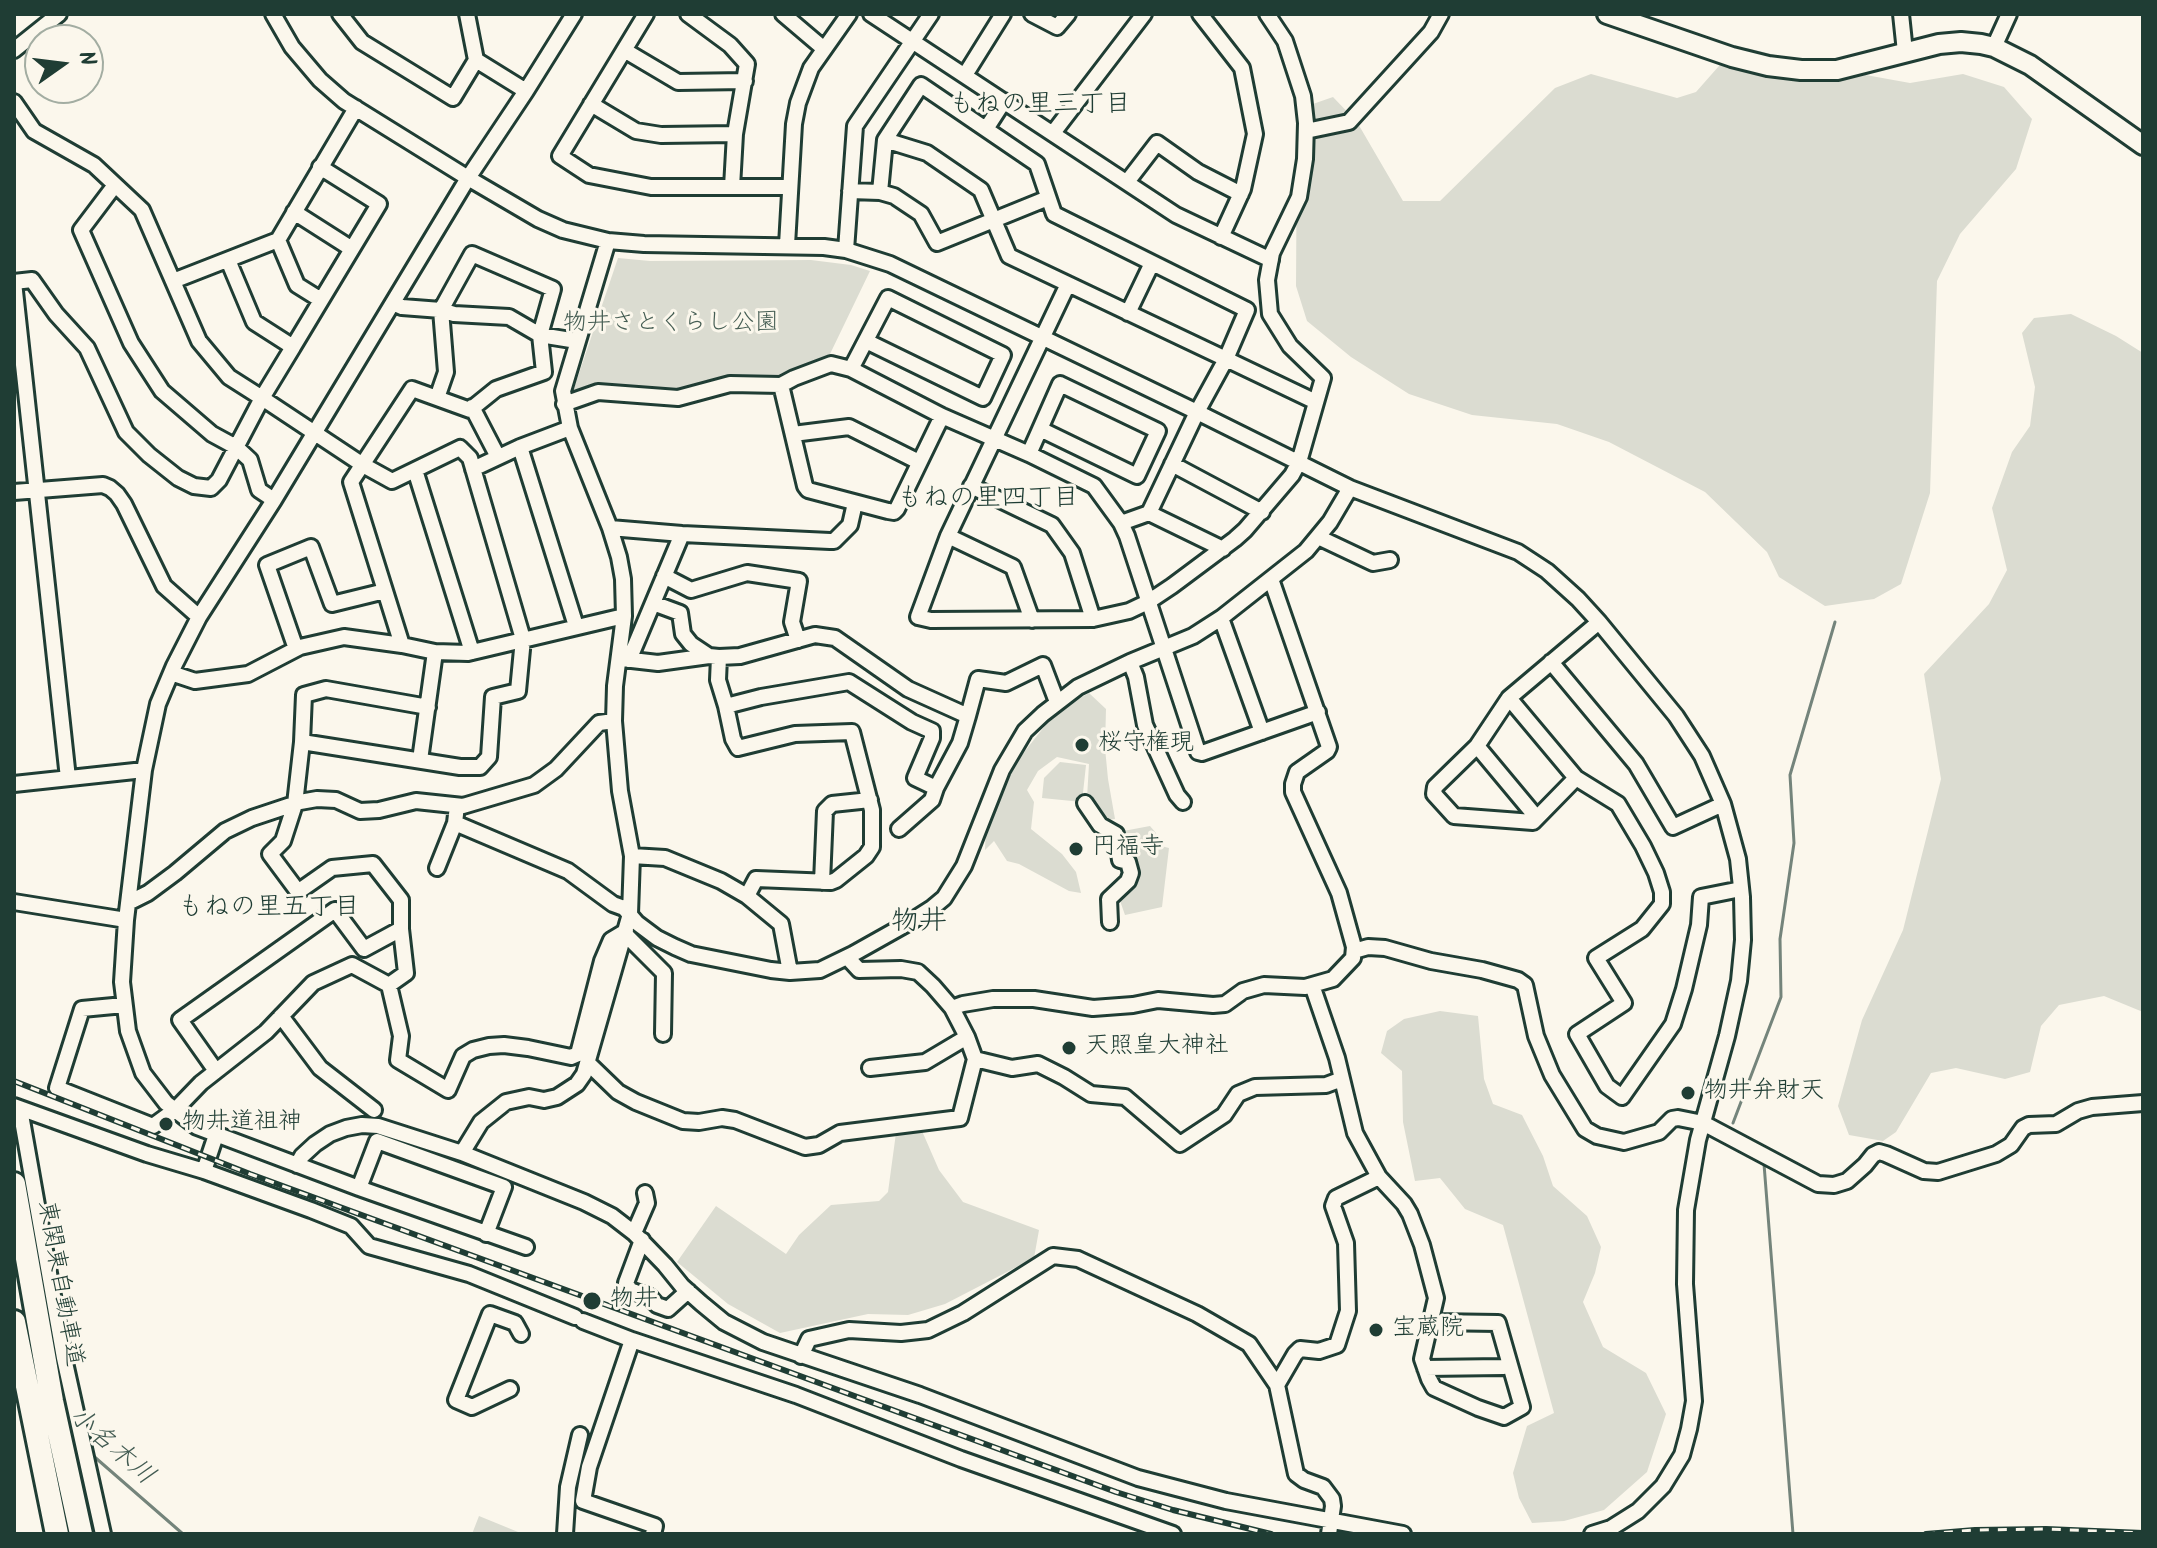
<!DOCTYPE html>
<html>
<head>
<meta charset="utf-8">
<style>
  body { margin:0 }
  #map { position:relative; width:2157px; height:1548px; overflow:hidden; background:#fbf7ec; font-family:Kalam,sans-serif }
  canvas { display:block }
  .frame { position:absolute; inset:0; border:16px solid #1f3d34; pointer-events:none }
  .north { position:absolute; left:24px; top:24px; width:80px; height:80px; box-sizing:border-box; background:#fbf7ec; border:2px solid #a3ada2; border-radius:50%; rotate:76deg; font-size:22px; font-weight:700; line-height:32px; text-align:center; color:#1f3d34 }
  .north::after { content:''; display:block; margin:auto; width:28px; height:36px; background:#1f3d34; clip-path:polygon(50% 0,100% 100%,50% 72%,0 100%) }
</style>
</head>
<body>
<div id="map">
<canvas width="2157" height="1548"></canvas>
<div class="frame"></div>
<div class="north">N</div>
</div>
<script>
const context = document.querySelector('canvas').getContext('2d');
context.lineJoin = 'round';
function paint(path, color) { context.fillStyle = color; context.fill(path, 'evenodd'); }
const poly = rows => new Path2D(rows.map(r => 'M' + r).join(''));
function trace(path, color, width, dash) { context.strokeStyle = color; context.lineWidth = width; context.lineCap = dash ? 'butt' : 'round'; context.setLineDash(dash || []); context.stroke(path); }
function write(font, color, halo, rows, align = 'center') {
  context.font = font + ' Kalam,"Klee One",sans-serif'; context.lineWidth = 6; context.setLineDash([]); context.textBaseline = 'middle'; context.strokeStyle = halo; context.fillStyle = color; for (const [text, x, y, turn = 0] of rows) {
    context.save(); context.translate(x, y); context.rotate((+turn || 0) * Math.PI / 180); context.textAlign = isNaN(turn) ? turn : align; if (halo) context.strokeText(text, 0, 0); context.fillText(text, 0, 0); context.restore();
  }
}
const green = poly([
  [1747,48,1827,68,1910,83,1963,74,2004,87,2032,119,2016,169,1960,234,1937,281,1930,493,1901,584,1874,599,1825,606,1779,577,1767,552,1705,492,1609,442,1557,424,1472,415,1409,394,1351,357,1307,321,1296,286,1297,124,1310,105,1333,97,1357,122,1403,201,1440,201,1555,88,1591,74,1677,98,1696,92,1726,58],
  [618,258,650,261,811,260,851,265,870,271,830,354,778,376,735,376,677,390,596,387,572,394],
  [2071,314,2116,336,2143,353,2143,1012,2104,996,2059,1005,2041,1026,2030,1072,2005,1079,1956,1068,1931,1073,1896,1132,1883,1141,1849,1135,1838,1106,1862,1020,1903,930,1941,779,1924,674,1989,604,2007,570,1992,508,2012,452,2030,426,2035,387,2022,333,2034,318],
  [1089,693,1106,709,1105,748,1108,779,1115,819,1104,820,1087,798,1089,764,1057,757,1038,771,1027,790,1034,802,1031,829,1062,854,1076,872,1081,893,1069,891,1019,864,1007,861,994,841,985,850,986,826,1013,766,1056,712],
  [1060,762,1086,765,1082,802,1042,798,1044,778],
  [1150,826,1156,833,1157,845,1169,848,1162,907,1125,915,1118,895,1136,876,1132,854,1122,854,1118,832],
  [1440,1011,1478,1016,1484,1079,1493,1104,1522,1115,1543,1156,1553,1186,1587,1216,1601,1247,1595,1273,1583,1302,1603,1347,1646,1373,1666,1414,1647,1472,1604,1510,1564,1521,1532,1523,1519,1498,1513,1473,1527,1426,1554,1413,1503,1225,1465,1209,1440,1178,1415,1181,1403,1122,1402,1071,1381,1053,1387,1031,1404,1019],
  [922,1131,939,1170,963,1202,1039,1230,1034,1258,945,1304,908,1315,868,1314,780,1333,728,1304,677,1262,716,1206,786,1254,799,1235,831,1205,879,1201,888,1192,896,1133],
  [479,1516,523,1534,472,1534]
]);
const stream = poly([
  [1733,1123,1781,997,1780,939,1794,843,1790,775,1835,622],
  [1764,1164,1793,1534],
  [90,1453,183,1534]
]);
const minor = poly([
  [273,14,292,47,320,80,344,101,468,178,538,219,563,230,608,241,644,244,824,247,846,250,890,264,1197,412,1350,488,1518,552,1547,571,1578,599,1599,622,1676,716,1702,756,1723,804,1738,859,1742,897,1743,940,1739,981,1727,1036,1698,1140,1686,1210,1685,1284,1694,1401,1689,1429,1682,1455,1663,1486,1638,1511,1611,1528,1592,1534],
  [340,14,362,42,453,98,476,60],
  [467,14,476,60,526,91],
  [646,14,560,156,589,175,651,187,790,187],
  [688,14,730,45,747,64,735,134,732,187],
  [783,14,823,48],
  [871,14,1176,215,1271,260],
  [1032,14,1057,27,1068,14],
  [1200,14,1242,68,1255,134,1243,189,1221,237],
  [1901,14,1905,52],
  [1994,47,2009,14],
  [14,50,59,14],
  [624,50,678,82,745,81],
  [965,75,1003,14],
  [14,102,34,131,94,165,142,210,199,341,229,377,262,398,293,347],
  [591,104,636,131,661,135,735,134],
  [986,129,1004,101],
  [1306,131,1349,122,1431,32,1441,14],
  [1053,133,1144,14],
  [1127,182,1157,143,1198,172,1241,194],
  [115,185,81,230,131,343,162,391,212,434,236,447,250,460,259,490,274,500],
  [850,191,880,192,885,140,921,85,1037,164,1054,214,1247,310,1226,359,1009,256,981,190,927,153,885,140],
  [880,192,894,196,921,214,937,243,1048,198],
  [294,212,352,249],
  [278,240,297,285,321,300],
  [787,245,794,124,798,103,811,68,849,14],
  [846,250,855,126,931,14],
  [228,260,254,322,293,347,379,204,320,167],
  [173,281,278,240,356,108],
  [14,282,32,280,56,314,87,348,126,432,149,455,178,478,194,486,211,488,219,480,262,398,363,465,392,481,460,448,470,458,523,639,518,691,493,697,489,757,480,767,460,767,302,742,295,804,283,841,270,854,296,889,302,889,332,868,373,864,401,900,401,929,364,949,335,910,180,1020,216,1071],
  [14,282,68,778],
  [1068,284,948,536,918,617,931,620,1093,619,1129,611,1148,602,1172,586,1235,539,1245,530,1292,475,1299,462,1323,378,1290,346,1270,314,1267,280,1272,253,1299,197,1305,159,1306,123,1303,96,1285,41,1267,14],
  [393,303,402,307,441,310,454,314,509,317,540,335,577,341],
  [1128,313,1152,263],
  [851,369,888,298,1003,355,983,398,866,341],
  [564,404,598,392,678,398,730,384,781,385],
  [472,407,498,457],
  [942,416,897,509,894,512,888,511,808,490,805,486,781,385,794,378,831,364,851,369,942,416,1029,454,1094,486,1121,523,1127,536,1198,752,1202,753,1318,712],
  [793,434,849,427,919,462],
  [520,447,576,626],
  [1029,454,1060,384,1158,431,1137,476,1040,429],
  [1172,464,1262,512],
  [473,469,520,447,570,428],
  [415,470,472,652],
  [971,486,1052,525,1072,553,1093,619],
  [14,492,103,485,110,488,117,494,124,504,164,586,199,617],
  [1149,513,1197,412,1226,359,1316,402],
  [1121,523,1149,513,1223,549],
  [610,528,682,534,830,541,834,541,850,525,855,503],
  [948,536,1013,567,1032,620],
  [1318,537,1373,563,1390,560],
  [664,576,691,590,747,573,799,581,792,622,798,640],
  [653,603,680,613,683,634,691,644,709,656],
  [1221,618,1262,732],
  [1599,622,1509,698,1477,746,1435,787,1434,794,1454,816,1533,822,1576,778,1618,804,1643,846,1656,873,1662,892,1662,904,1642,929,1596,958,1624,1003,1577,1034,1607,1086,1622,1097,1673,1024,1684,989,1699,925,1701,897,1741,889],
  [402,645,351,482,412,389,470,410,496,389,544,372,540,335,553,289,472,254,441,310,446,372,437,398],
  [296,649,267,565,311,547,332,604,385,591],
  [435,652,468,653,624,616],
  [623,659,658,663,709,656,719,657],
  [629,660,682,534],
  [1130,662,1136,677,1145,725,1177,795,1183,802],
  [1551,662,1636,764,1673,827,1723,804],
  [171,673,195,681,248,674,300,647,344,637,402,645,435,652,420,760],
  [1509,698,1576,778],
  [726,706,761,697,849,682,912,722,932,731,932,738,915,778,936,788],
  [968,716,978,679,1006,683,1043,665,1057,702],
  [302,742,304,695,326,689,428,707],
  [1477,746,1537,818],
  [14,784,144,770],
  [1085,803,1100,825,1116,834,1120,860,1128,862,1131,873,1128,881,1109,899,1110,922],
  [457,806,455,823,568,871,613,904,624,908,637,923,657,938,675,947,691,954,771,970,790,972,820,970,853,954,910,922,932,908,944,898,964,866,1002,770,1025,731,1043,714,1078,687,1130,662,1193,636,1221,618,1306,551,1330,522,1350,488],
  [632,856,665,858,721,881,747,896,781,924,790,972],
  [437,868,455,823],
  [822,882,825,811,832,804,870,800],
  [747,896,756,879,831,882,836,880,866,856,872,847,872,810,852,732,795,734,738,748,733,739,726,706,718,680,719,657,740,656,815,635,835,638,908,689,968,716,960,743,936,788,932,800,899,829],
  [14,902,126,920],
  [128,903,148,893,175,873,225,831,252,818,300,802,317,799,336,800,360,811,379,810,416,801,463,806,534,785,556,769,599,723,614,721],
  [625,934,664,973,663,1034],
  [1354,951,1368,947,1385,948,1431,961,1482,970,1518,980,1525,985,1536,1036,1552,1075,1585,1129,1597,1136,1624,1142,1659,1132,1672,1119,1678,1118,1703,1123,1818,1184,1834,1185,1847,1181,1865,1165,1873,1155,1879,1152,1886,1154,1924,1171,1938,1172,1996,1154,2011,1145,2023,1128,2029,1125,2056,1124,2078,1111,2092,1107,2143,1103],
  [389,985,406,973,401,929],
  [1312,985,1337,1058,1355,1133,1379,1177,1404,1204,1410,1214,1422,1245,1436,1298,1422,1359,1429,1379,1434,1388,1478,1408,1504,1417,1522,1407,1498,1323,1431,1322],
  [124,1005,82,1009,57,1088,153,1126,175,1110,201,1083,266,1032,313,983,352,965,389,985,401,1036,398,1060,448,1090,463,1056,473,1050,489,1046,504,1045,528,1048,571,1057,578,1054,602,961,611,940,626,931],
  [952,1008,963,1004,993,999,1034,999,1093,1008,1133,1005,1158,1000,1213,1005,1225,1004,1243,991,1264,985,1305,987,1333,979,1353,958,1354,947,1339,893,1293,792,1293,784,1297,772,1327,751,1329,747,1271,579],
  [281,1016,320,1068,374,1110],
  [975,1059,1012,1068,1038,1064,1064,1077,1091,1094,1125,1097,1180,1144,1224,1115,1238,1094,1255,1087,1326,1085,1342,1079],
  [589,1064,618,1092,636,1102,683,1121,699,1122,722,1118,735,1120,805,1147,819,1145,840,1133,960,1118,975,1059,967,1037,952,1008,933,986,918,972,901,969,859,970,847,957],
  [870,1068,925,1062,967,1037],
  [14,1106,147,1154,204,1171,311,1210,351,1226,369,1246,469,1274,575,1317],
  [20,1109,64,1358,103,1534],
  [462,1153,481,1122,506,1102,529,1097,544,1100,557,1097,577,1084,584,1074,630,914,632,856,620,791,614,721,615,686,624,616,623,579,619,557,610,528,570,428,563,391,608,241],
  [297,1165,302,1156,315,1144,330,1134,346,1128,362,1125,378,1126,462,1153,584,1202,612,1216,634,1233,665,1265,682,1286,701,1303,724,1322,763,1342,920,1395,1138,1478,1226,1501,1403,1534],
  [204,1171,216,1135],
  [359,1188,377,1141,504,1187,486,1234],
  [634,1233,647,1203,645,1193],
  [642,1240,626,1283,630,1290,650,1297,657,1305,668,1309,688,1291],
  [526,1247,359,1188,197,1127,166,1103,143,1073,128,1031,122,982,126,920,144,770,158,704,174,666,199,617,274,500,468,178,526,91,574,14],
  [583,1321,632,1340,796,1395,961,1459,1173,1534],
  [632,1340,589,1467,583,1501,655,1526,653,1534],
  [801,1356,809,1339,849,1330,901,1333,928,1330,963,1313,1053,1256,1078,1259,1197,1314,1249,1344,1277,1385,1296,1474,1304,1480,1323,1487,1332,1499,1333,1506,1329,1534],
  [1425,1368,1503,1367,1510,1365],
  [1277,1385,1295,1354,1300,1349,1319,1351,1337,1345,1348,1311,1346,1243,1333,1206,1336,1198,1379,1177],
  [510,1389,472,1407,456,1400,490,1314,515,1323,521,1334],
  [565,1534,568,1487,580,1435]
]);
const major = poly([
  [1607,14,1732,57,1768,66,1801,70,1837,70,1939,44,1961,42,1981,44,1994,47,2030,65,2143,145]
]);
const highway = poly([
  [14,1184,52,1401,81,1534],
  [14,1322,57,1534]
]);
const rail = poly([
  [14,1081,250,1174,1116,1492,1173,1510,1271,1534],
  [1926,1534,1975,1530,2046,1529,2143,1533]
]);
const markers = [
  [1082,745,8,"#1f3d34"],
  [1076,849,8,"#1f3d34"],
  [1069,1048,8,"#1f3d34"],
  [1688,1093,8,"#1f3d34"],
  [166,1124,8,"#1f3d34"],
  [592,1301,10,"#1f3d34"],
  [1376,1330,8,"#1f3d34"]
];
const parkNames = [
  ["物井さとくらし公園",671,325]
];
const poiNames = [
  ["桜守権現",1098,745],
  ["円福寺",1092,849],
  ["天照皇大神社",1085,1048],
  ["物井弁財天",1704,1093],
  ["物井道祖神",182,1124],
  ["物井",610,1301],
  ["宝蔵院",1392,1330]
];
const streetNames = [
  ["東関東自動車道",58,1284,80]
];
const neighbourhoodNames = [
  ["もねの里三丁目",1040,107],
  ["もねの里四丁目",988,501],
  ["もねの里五丁目",269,910]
];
const waterNames = [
  ["小名木川",110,1448,41]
];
const quarterNames = [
  ["物井",919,924]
];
paint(green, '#dbdcd1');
trace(stream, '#74847b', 3);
trace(minor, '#1f3d34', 20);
trace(major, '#1f3d34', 24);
trace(highway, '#1f3d34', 28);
trace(minor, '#fbf7ec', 14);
trace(major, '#fbf7ec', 18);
trace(highway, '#fbf7ec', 22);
trace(rail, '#1f3d34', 6);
trace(rail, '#fbf7ec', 3, [9]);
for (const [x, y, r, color] of markers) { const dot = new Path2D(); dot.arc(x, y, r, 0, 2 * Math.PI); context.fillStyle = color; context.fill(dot); trace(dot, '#fbf7ec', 3); }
write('24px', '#455d53', '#fbf7ec', parkNames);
write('24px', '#1f3d34', '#fbf7ec', poiNames, 'left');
write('24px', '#1f3d34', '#fbf7ec', streetNames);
write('26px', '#1f3d34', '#fbf7ec', neighbourhoodNames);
write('italic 26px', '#425b52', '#fbf7ec', waterNames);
write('28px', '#1f3d34', '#fbf7ec', quarterNames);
</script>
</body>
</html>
